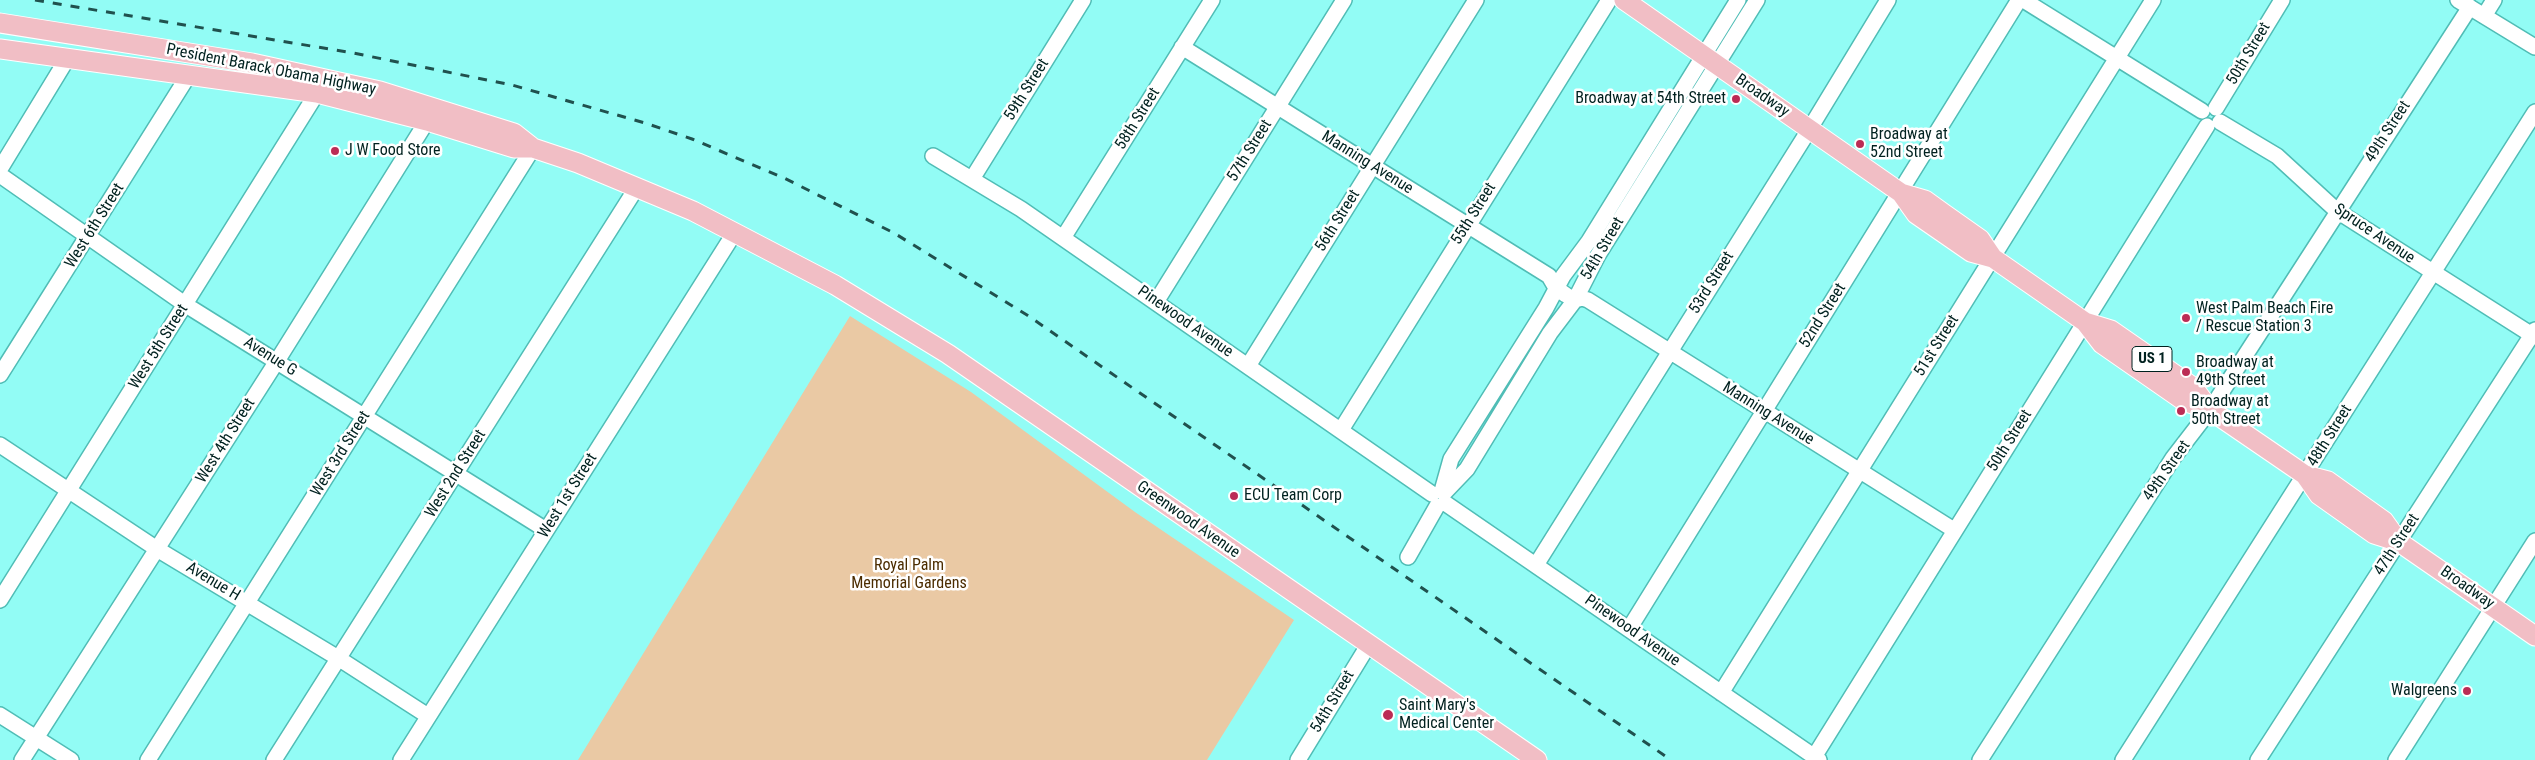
<!DOCTYPE html>
<html>
<head>
<meta charset="utf-8">
<style>
  body { margin:0 }
  canvas { display:block; background:#92fcf5 }
</style>
</head>
<body>
<canvas width="2535" height="760"></canvas>
<script>
const context = document.querySelector('canvas').getContext('2d');
context.lineJoin = 'round';
function paint(path, color) { context.fillStyle = color; context.fill(path, 'evenodd'); }
const poly = rows => new Path2D(rows.map(r => 'M' + r).join(''));
function trace(path, color, width, dash) { context.strokeStyle = color; context.lineWidth = width; context.lineCap = dash ? 'butt' : 'round'; context.setLineDash(dash || []); context.stroke(path); }
function write(font, color, halo, rows, align = 'center') {
  context.font = font + ' "Roboto Condensed",sans-serif'; context.lineWidth = 5; context.setLineDash([]); context.textBaseline = 'middle'; context.strokeStyle = halo; context.fillStyle = color; for (const [text, x, y, turn = 0] of rows) {
    context.save(); context.translate(x, y); context.rotate((+turn || 0) * Math.PI / 180); context.textAlign = isNaN(turn) ? turn : align; if (halo) context.strokeText(text, 0, 0); context.fillText(text, 0, 0); context.restore();
  }
}
const green = poly([
  [850,316,971,392,1135,512,1294,620,1207,760,578,760]
]);
const minor = poly([
  [2458,0,2535,47],
  [2025,1,2202,111],
  [2484,16,2494,0],
  [1182,47,1549,276,1556,288,1566,295,1575,300,1582,298,1588,300,1954,530],
  [2216,108,2282,0],
  [2220,122,2277,156,2337,211,2535,337],
  [933,156,1021,209,1432,494],
  [0,169,67,59],
  [0,175,186,305,546,530],
  [972,179,1083,0],
  [1063,238,1212,0],
  [1156,302,1344,0],
  [1248,366,1476,0],
  [0,375,188,76],
  [1341,430,1609,0],
  [0,445,157,549,338,658,428,716],
  [1442,491,1451,459,1546,308,1563,276,1589,241,1738,0],
  [1444,493,1467,469,1550,333,1575,300,1598,255,1757,0],
  [1445,503,1819,760],
  [1408,557,1437,506],
  [1536,565,1809,130,1888,0],
  [0,600,317,93],
  [1629,629,2017,3],
  [1721,693,2153,0],
  [0,715,71,760],
  [1814,757,2207,126],
  [22,760,277,361,427,121],
  [148,760,533,148],
  [274,760,637,187],
  [401,760,735,232],
  [1298,760,1369,644],
  [1980,760,2173,458,2210,410,2470,7],
  [2123,760,2535,112],
  [2258,760,2535,330],
  [2396,760,2535,541]
]);
const major = poly([
  [1624,0,1901,193,1925,200,1943,213,1980,239,1993,258],
  [0,23,252,63,380,91,514,133,533,148,578,163,693,211,835,285,948,354,1537,760],
  [0,49,317,93,427,121,514,148,533,148],
  [1901,193,1916,214,1971,252,1993,258,2085,322,2111,330,2193,387,2210,410],
  [2085,322,2102,344,2184,401,2210,410,2305,475,2328,481,2384,521,2399,542],
  [2305,475,2319,495,2374,534,2399,542,2535,636]
]);
const rail = poly([
  [35,0,353,53,512,85,645,123,692,139,784,178,894,233,1027,315,1671,760]
]);
const markers = [
  [1736,99,5,"#bb2c55"],
  [1860,144,5,"#bb2c55"],
  [335,151,5,"#bb2c55"],
  [2186,318,5,"#bb2c55"],
  [2186,372,5,"#bb2c55"],
  [2181,411,5,"#bb2c55"],
  [1234,496,5,"#bb2c55"],
  [2467,691,5,"#bb2c55"],
  [1388,715,6,"#bb2c55"]
];
const shields = [
  [2152,359,40]
];
const shieldNames = [
  ["US 1",2152,359]
];
const streetNames = [
  ["50th Street",2249,54,-59],
  ["President Barack Obama Highway",271,70,11],
  ["59th Street",1027,90,-58],
  ["Broadway",1762,96,35],
  ["58th Street",1138,119,-58],
  ["49th Street",2388,132,-57],
  ["57th Street",1250,151,-58],
  ["Manning Avenue",1367,163,32],
  ["55th Street",1474,214,-58],
  ["56th Street",1338,221,-58],
  ["West 6th Street",95,226,-58],
  ["Spruce Avenue",2374,234,34],
  ["54th Street",1603,249,-60],
  ["53rd Street",1712,283,-58],
  ["52nd Street",1823,316,-58],
  ["Pinewood Avenue",1185,322,35],
  ["51st Street",1937,346,-58],
  ["West 5th Street",159,347,-58],
  ["Avenue G",270,357,32],
  ["Manning Avenue",1768,414,32],
  ["48th Street",2330,436,-58],
  ["West 4th Street",226,441,-58],
  ["50th Street",2010,441,-58],
  ["West 3rd Street",341,454,-58],
  ["49th Street",2167,471,-55],
  ["West 2nd Street",456,474,-58],
  ["West 1st Street",568,496,-58],
  ["Greenwood Avenue",1188,520,35],
  ["47th Street",2397,545,-57],
  ["Avenue H",213,582,31],
  ["Broadway",2467,588,35],
  ["Pinewood Avenue",1632,631,35],
  ["54th Street",1333,702,-59]
];
const poiNames = [
  ["Broadway at 54th Street",1726,99,"right"],
  ["Broadway at",1870,135],
  ["52nd Street",1870,153],
  ["J W Food Store",345,151],
  ["West Palm Beach Fire",2196,309],
  ["/ Rescue Station 3",2196,327],
  ["Broadway at",2196,363],
  ["49th Street",2196,381],
  ["Broadway at",2191,402],
  ["50th Street",2191,420],
  ["ECU Team Corp",1244,496],
  ["Walgreens",2457,691,"right"],
  ["Saint Mary's",1399,706],
  ["Medical Center",1399,724]
];
const parkNames = [
  ["Royal Palm",909,566],
  ["Memorial Gardens",909,584]
];
paint(green, '#eac9a4');
trace(minor, '#50bdb6', 18);
trace(major, '#fff', 21);
trace(minor, '#fff', 15);
trace(major, '#f1bec5', 19);
trace(rail, '#20514e', 3, [9, 9]);
for (const [x, y, r, color] of markers) { const dot = new Path2D(); dot.arc(x, y, r, 0, 2 * Math.PI); context.fillStyle = color; context.fill(dot); trace(dot, '#fff', 2); }
for (const [x, y, w] of shields) { const box = new Path2D(); box.roundRect(x - w / 2, y - 12.5, w, 25, 4); context.fillStyle = '#fff'; context.fill(box); trace(box, '#00211f', 1); }
write('bold 15px', '#00211f', null, shieldNames);
write('16px', '#00211f', '#fff', streetNames);
write('16px', '#00211f', '#fff', poiNames, 'left');
write('16px', '#4b2c00', '#fff', parkNames);
</script>
</body>
</html>
